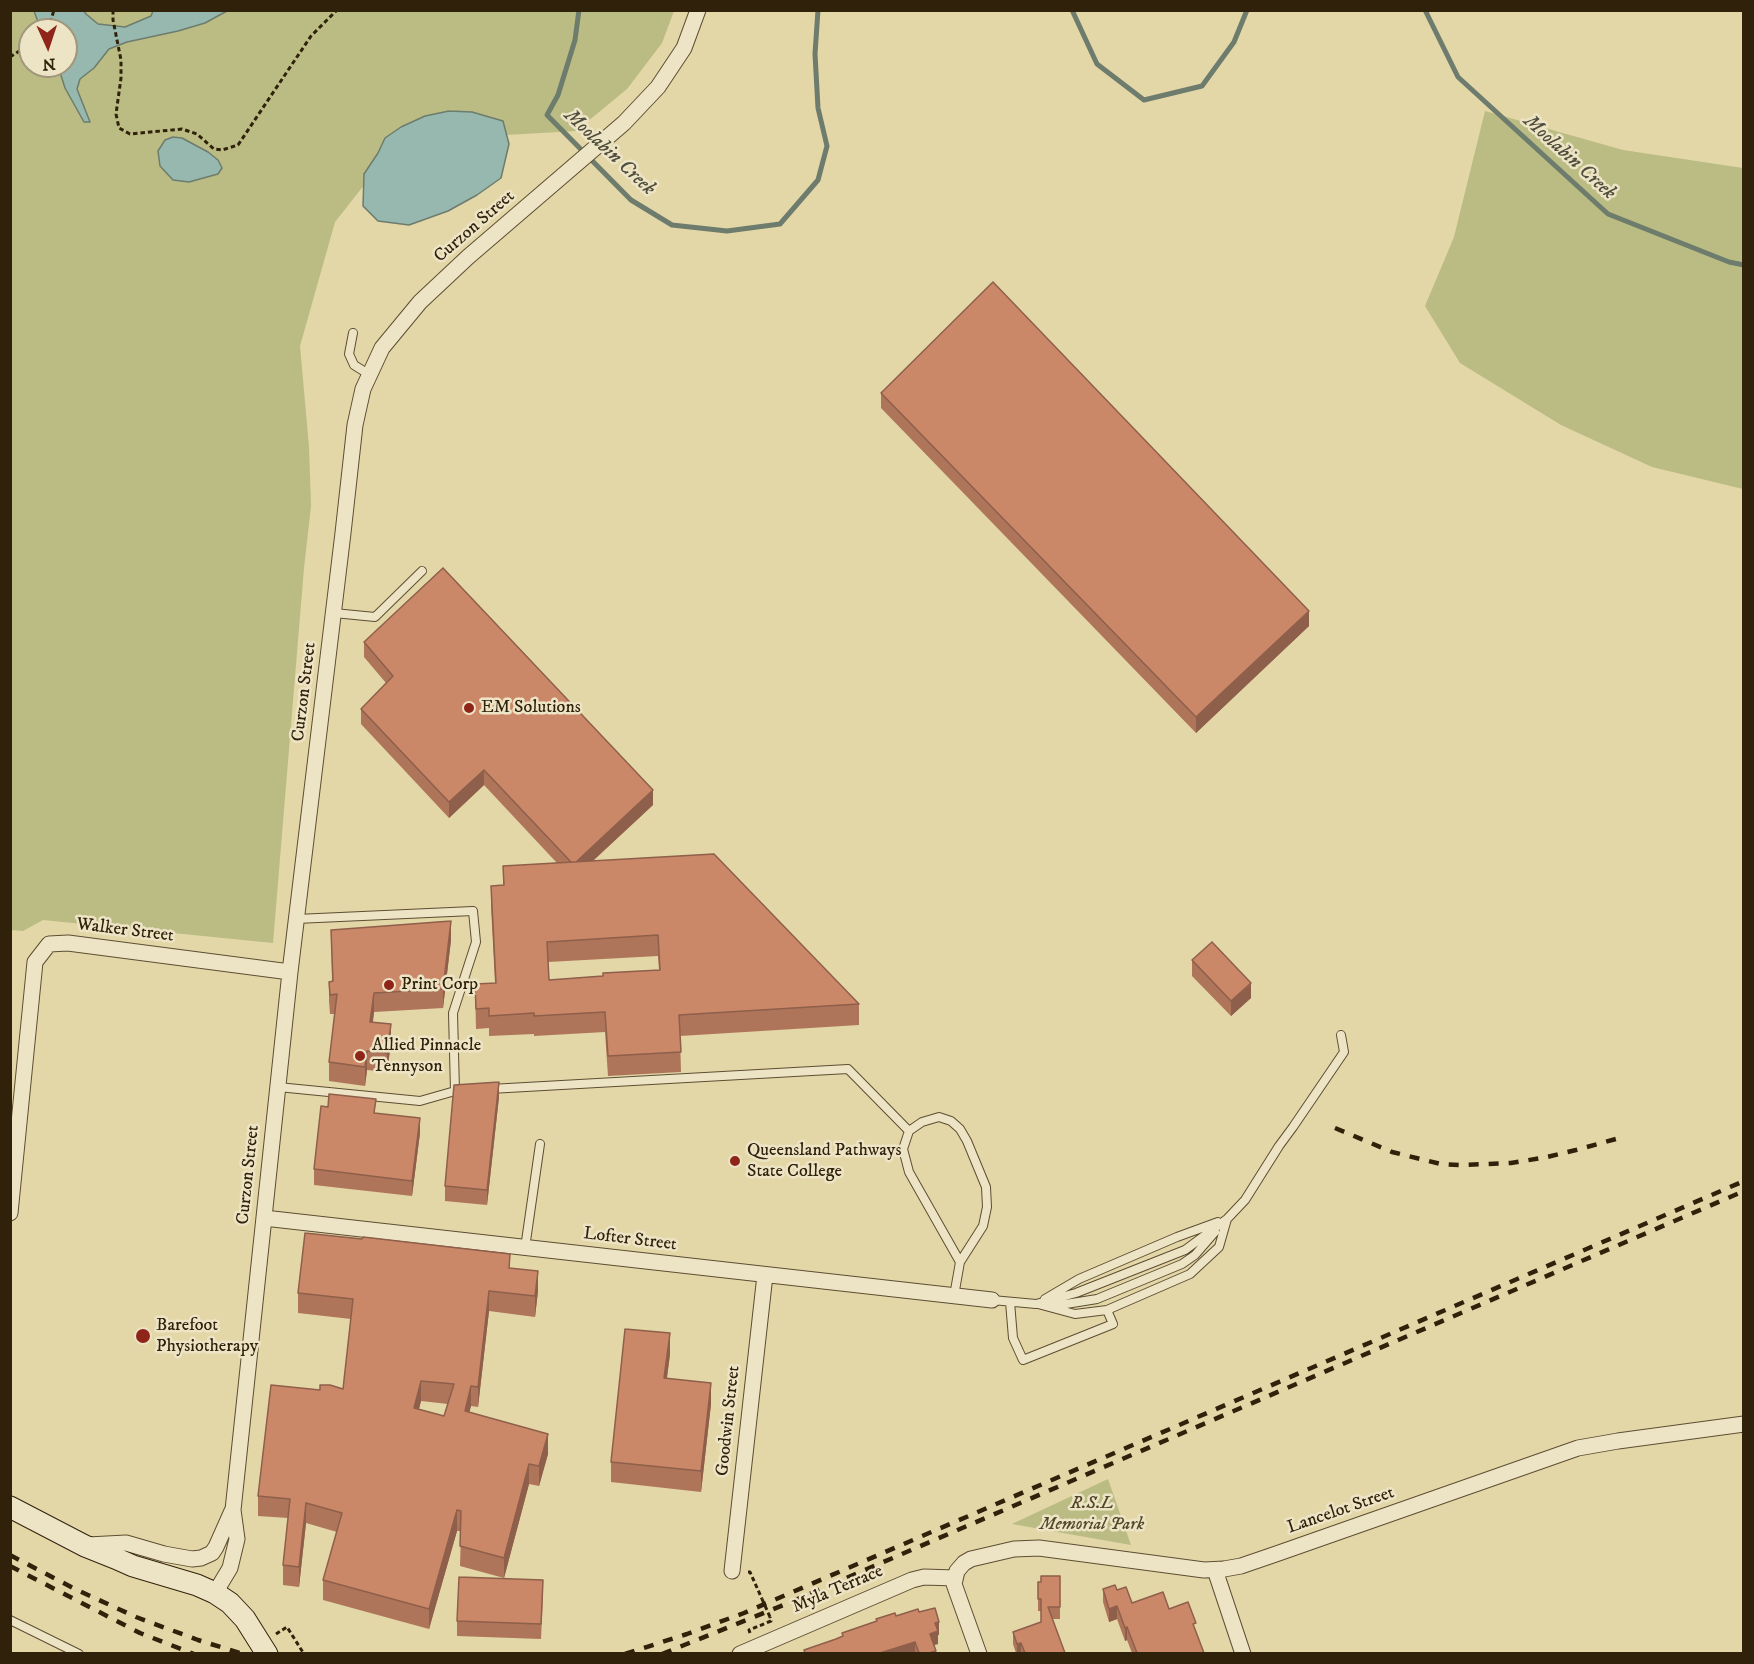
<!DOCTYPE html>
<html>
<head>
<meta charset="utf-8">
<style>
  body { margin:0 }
  #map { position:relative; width:1754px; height:1664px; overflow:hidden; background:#e3d6a7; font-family:"IM FELL DW Pica",serif }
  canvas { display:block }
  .frame { position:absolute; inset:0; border:12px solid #30210b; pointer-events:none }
  .north { position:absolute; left:18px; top:18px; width:60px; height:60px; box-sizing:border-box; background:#ede4c6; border:2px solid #a1967b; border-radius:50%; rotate:177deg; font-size:16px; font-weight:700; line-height:24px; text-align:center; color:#30210b }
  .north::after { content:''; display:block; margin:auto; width:21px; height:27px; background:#8f2418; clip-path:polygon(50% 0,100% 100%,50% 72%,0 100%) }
</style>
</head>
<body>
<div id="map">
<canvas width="1754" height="1664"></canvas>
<div class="frame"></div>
<div class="north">N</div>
</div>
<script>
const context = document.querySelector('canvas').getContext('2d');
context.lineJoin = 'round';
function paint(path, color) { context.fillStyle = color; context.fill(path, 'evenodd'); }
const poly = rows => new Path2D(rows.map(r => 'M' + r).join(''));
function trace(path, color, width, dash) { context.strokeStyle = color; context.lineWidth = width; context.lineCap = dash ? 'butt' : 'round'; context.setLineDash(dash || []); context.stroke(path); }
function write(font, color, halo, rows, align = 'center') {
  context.font = font + ' "IM FELL DW Pica",serif'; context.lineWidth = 5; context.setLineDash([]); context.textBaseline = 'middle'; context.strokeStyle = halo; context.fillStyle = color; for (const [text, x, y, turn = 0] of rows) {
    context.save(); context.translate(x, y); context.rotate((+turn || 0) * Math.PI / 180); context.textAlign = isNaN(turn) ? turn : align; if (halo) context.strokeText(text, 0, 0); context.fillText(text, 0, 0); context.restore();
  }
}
const green = poly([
  [11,11,674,11,662,43,627,89,576,131,471,137,387,156,335,222,300,346,309,447,311,506,304,568,273,943,43,920,23,931,11,930],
  [30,30,66,30,66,66,30,66],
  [1485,111,1623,150,1743,168,1743,489,1652,467,1561,425,1460,363,1425,306,1454,237],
  [1108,1479,1131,1545,1012,1524]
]);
const water = poly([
  [34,11,84,11,86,14,98,24,125,27,151,16,153,11,227,11,205,23,178,31,127,42,109,49,94,68,80,79,77,89,90,122,84,122,65,88,58,66,66,66,66,30,55,30,38,22,34,11],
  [449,111,472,112,503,121,509,144,501,178,477,195,448,211,409,225,378,221,363,206,364,174,378,153,385,138,401,127,425,116,449,111],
  [173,137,182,138,208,152,218,160,222,168,218,174,189,182,173,180,160,166,158,151,165,140,173,137]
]);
const stream = poly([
  [579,10,575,40,558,95,547,115,631,200,672,225,727,231,780,224,818,180,827,146,818,108,815,54,818,10],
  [1072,10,1097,64,1144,100,1202,86,1234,42,1247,10],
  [1425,10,1458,77,1608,214,1729,262,1744,265]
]);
const path = poly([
  [113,10,113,20,121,60,121,78,116,114,119,128,130,134,182,129,197,134,214,149,222,150,238,145,311,36,337,10],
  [48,30,54,10],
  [10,57,30,44],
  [748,1572,750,1572,762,1599],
  [750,1633,749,1630,771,1621,770,1617],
  [276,1634,287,1627,304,1654]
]);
const service = poly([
  [353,333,349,354,354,365,370,375],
  [334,613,375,617,422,571],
  [296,919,473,911,476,942,453,1013,455,1091],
  [278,1087,420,1101,455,1091,464,1091],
  [490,1089,848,1069,909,1131],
  [525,1248,540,1144],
  [954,1296,960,1262,983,1226,987,1207,986,1187,967,1141,960,1129,951,1121,939,1117,922,1122,909,1131,903,1149,909,1172,960,1262],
  [1045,1299,1079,1279,1177,1237,1218,1222],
  [992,1300,1036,1304,1076,1293,1185,1250,1227,1219,1245,1200,1279,1146,1293,1127,1344,1052,1341,1035],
  [1010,1302,1013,1338,1023,1360,1113,1324,1107,1310],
  [1038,1304,1075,1314,1107,1310,1190,1274,1219,1247,1227,1219],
  [1050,1304,1066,1304,1097,1299,1182,1264,1195,1255,1215,1232],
  [10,1620,79,1654]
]);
const minor = poly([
  [10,1213,35,962,49,944,68,943,290,972],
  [264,1218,992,1300],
  [88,1545,126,1543,164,1554,192,1559,201,1558,212,1553,216,1547,232,1511],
  [1215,1570,1243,1654],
  [732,1571,765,1275],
  [215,1593,230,1568,237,1539,233,1510,290,972,343,533,355,425,363,389,382,348,420,302,468,257,624,123,658,87,684,48,698,10],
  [740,1654,912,1580,924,1577,955,1578],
  [979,1654,954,1584,957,1571,964,1563,971,1559,1014,1549,1039,1548,1204,1570,1224,1569,1241,1566,1276,1554,1578,1448,1618,1441,1744,1424]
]);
const secondary = poly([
  [10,1507,85,1546,115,1558,133,1566,197,1585,215,1593,230,1603,245,1619,267,1654]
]);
const rail = poly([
  [1335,1128,1392,1152,1441,1164,1461,1165,1511,1163,1547,1157,1576,1150,1623,1137],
  [10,1555,75,1589,136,1617,198,1640,243,1654],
  [10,1566,140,1633,194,1654],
  [625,1654,687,1634,744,1613,1744,1181],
  [662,1654,786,1604,1744,1191]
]);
const pathBridge = poly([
  [762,1599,770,1617]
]);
const wall = poly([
  [881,393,1309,626,1196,733,881,408],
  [364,642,653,805,593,861,859,1004,859,1025,680,1036,681,1072,608,1076,605,1032,534,1036,534,1034,489,1036,489,1028,476,1029,475,984,495,983,491,906,491,886,503,885,503,866,557,863,484,785,449,818,361,724,361,709,386,683,364,657],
  [658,956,659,970,603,976,549,980,548,962],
  [331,930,451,940,443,1008,374,1012,373,1022,391,1043,387,1072,367,1070,365,1086,329,1081,329,1062,335,1014,330,1014,329,1001,329,982,332,981],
  [1192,960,1251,998,1231,1016,1192,976],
  [499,1097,487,1205,445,1201,445,1186],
  [376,1113,420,1133,412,1196,314,1185,314,1169],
  [510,1268,538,1291,535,1317,489,1311,478,1407,471,1406,469,1412,548,1454,539,1486,529,1484,504,1578,460,1566,461,1531,457,1531,429,1629,323,1600,323,1580,337,1532,306,1523,299,1587,283,1585,283,1565,288,1518,258,1516,258,1496,343,1389,351,1319,298,1313,298,1293],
  [421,1401,448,1404,444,1416,419,1409],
  [670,1354,667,1378,711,1404,701,1492,611,1482,611,1462],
  [1060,1576,1060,1619,1052,1619,1065,1653,1016,1653,1013,1644,1013,1632,1041,1622,1041,1611,1038,1611,1038,1594,1041,1582],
  [1103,1589,1117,1590,1132,1603,1169,1609,1196,1631,1204,1653,1132,1653,1127,1640,1125,1641,1117,1619,1109,1622,1103,1602],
  [543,1595,541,1639,457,1636,457,1621],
  [919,1612,939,1635,938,1635,938,1644,934,1645,936,1653,804,1653,804,1650,836,1639,842,1636,842,1633,876,1621,876,1619]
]);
const shadedWall = poly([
  [1309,611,1309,626,1196,733,1196,717],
  [484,770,484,785,449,818,449,802],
  [653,790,653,805,573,879,573,864],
  [451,921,451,940,443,1008,443,989],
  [1251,983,1251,998,1231,1016,1231,1001],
  [374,993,374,1012,370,1041,370,1022],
  [391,1024,391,1043,387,1072,387,1053],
  [367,1051,367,1070,365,1086,365,1067],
  [499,1082,499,1097,487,1205,487,1190],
  [420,1118,420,1133,412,1196,412,1181],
  [538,1271,538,1291,535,1317,535,1296],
  [489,1291,489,1311,478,1407,478,1387],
  [670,1333,670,1354,664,1399,664,1378],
  [421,1381,421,1401,414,1428,414,1408],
  [711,1383,711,1404,701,1492,701,1471],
  [471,1386,471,1406,465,1431,465,1411],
  [548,1434,548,1454,539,1486,539,1466],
  [529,1464,529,1484,504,1578,504,1558],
  [306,1503,306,1523,299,1587,299,1567],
  [457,1510,457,1531,429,1629,429,1609],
  [1117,1606,1117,1619,1109,1622,1109,1609],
  [939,1622,939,1635,938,1635,938,1644,930,1646,930,1634,935,1623],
  [1127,1627,1127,1640,1125,1641,1125,1628],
  [915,1642,915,1653,880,1653],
  [1021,1643,1021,1653,1017,1653,1017,1644]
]);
const building = poly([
  [993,282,1309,611,1196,717,881,393,993,282],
  [443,568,653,790,576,862,571,862,484,770,449,802,361,709,393,676,364,642,443,568],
  [714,854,859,1004,679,1015,681,1052,608,1056,605,1012,534,1016,534,1013,489,1016,489,1008,476,1009,475,984,496,983,491,886,504,885,503,866,714,854],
  [658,935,660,970,603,973,603,976,549,980,547,942,658,935],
  [451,921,443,989,374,993,370,1022,391,1024,387,1053,367,1051,365,1067,329,1062,337,994,330,995,329,982,333,981,331,930,451,921],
  [1212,942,1251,983,1231,1001,1192,960,1212,942],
  [499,1082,487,1190,445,1186,454,1085,499,1082],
  [329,1094,376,1099,374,1113,420,1118,412,1181,314,1169,321,1106,328,1107,329,1094],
  [305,1233,362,1239,363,1237,510,1254,509,1268,538,1271,535,1296,489,1291,478,1387,471,1386,465,1411,548,1434,539,1466,529,1464,504,1558,460,1546,461,1511,457,1510,429,1609,323,1580,342,1513,306,1503,299,1567,283,1565,290,1499,258,1496,271,1385,320,1390,320,1385,330,1385,343,1389,353,1299,298,1293,305,1233],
  [421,1381,454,1384,444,1416,414,1408,421,1381],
  [625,1329,670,1333,664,1378,711,1383,701,1471,611,1462,625,1329],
  [1041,1576,1060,1576,1060,1607,1048,1607,1065,1653,1025,1653,1021,1643,1017,1644,1013,1632,1041,1622,1041,1599,1038,1599,1038,1582,1041,1582,1041,1576],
  [459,1577,543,1580,541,1624,457,1621,459,1577],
  [1115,1585,1117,1590,1126,1587,1132,1603,1163,1592,1169,1609,1188,1602,1196,1623,1193,1624,1204,1653,1137,1653,1127,1627,1125,1628,1117,1606,1109,1609,1103,1589,1115,1585],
  [935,1608,939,1622,935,1623,938,1631,930,1634,936,1651,929,1653,919,1653,915,1642,880,1653,805,1653,804,1650,836,1639,843,1636,842,1633,877,1621,876,1619,895,1613,896,1616,918,1609,919,1612,935,1608]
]);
const markers = [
  [469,708,6,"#8f2418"],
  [389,985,6,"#8f2418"],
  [360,1056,6,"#8f2418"],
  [735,1161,6,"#8f2418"],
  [143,1336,8,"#8f2418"]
];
const streetNames = [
  ["Curzon Street",475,227,-41],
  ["Curzon Street",305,692,-83],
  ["Walker Street",125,931,7],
  ["Curzon Street",249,1175,-84],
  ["Lofter Street",630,1240,7],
  ["Goodwin Street",729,1421,-84],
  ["Lancelot Street",1341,1511,-19],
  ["Myla Terrace",838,1590,-23]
];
const poiNames = [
  ["EM Solutions",481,708],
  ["Print Corp",401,985],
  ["Allied Pinnacle",372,1046],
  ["Tennyson",372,1067],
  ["Queensland Pathways",747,1151],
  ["State College",747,1172],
  ["Barefoot",156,1326],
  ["Physiotherapy",156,1347]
];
const parkNames = [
  ["R.S.L",1092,1504],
  ["Memorial Park",1092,1525]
];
const waterNames = [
  ["Moolabin Creek",609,153,43],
  ["Moolabin Creek",1569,158,42]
];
paint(green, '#babc83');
paint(water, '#96b8ae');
trace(water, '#6d7c6d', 1.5);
trace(stream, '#6d7c6d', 5);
trace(service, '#5d4e32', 10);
trace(minor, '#5d4e32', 17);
trace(secondary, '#30210b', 23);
trace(path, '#30210b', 3, [4.5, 3]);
trace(service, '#ede4c6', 8);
trace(minor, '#ede4c6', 15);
trace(secondary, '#ede4c6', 21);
trace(rail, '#30210b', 4.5, [10, 10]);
trace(pathBridge, '#30210b', 3, [4.5, 3]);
paint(wall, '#af755a');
paint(shadedWall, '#8e5f4a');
paint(building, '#cb8869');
trace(building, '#8e5f4a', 1.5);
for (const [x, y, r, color] of markers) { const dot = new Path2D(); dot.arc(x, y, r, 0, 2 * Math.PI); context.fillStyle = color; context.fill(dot); trace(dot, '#ede4c6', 2); }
write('18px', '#30210b', '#ede4c6', streetNames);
write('18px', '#30210b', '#ede4c6', poiNames, 'left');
write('italic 18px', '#524829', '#ede4c6', parkNames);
write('italic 20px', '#4f4e3c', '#ede4c6', waterNames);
</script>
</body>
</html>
